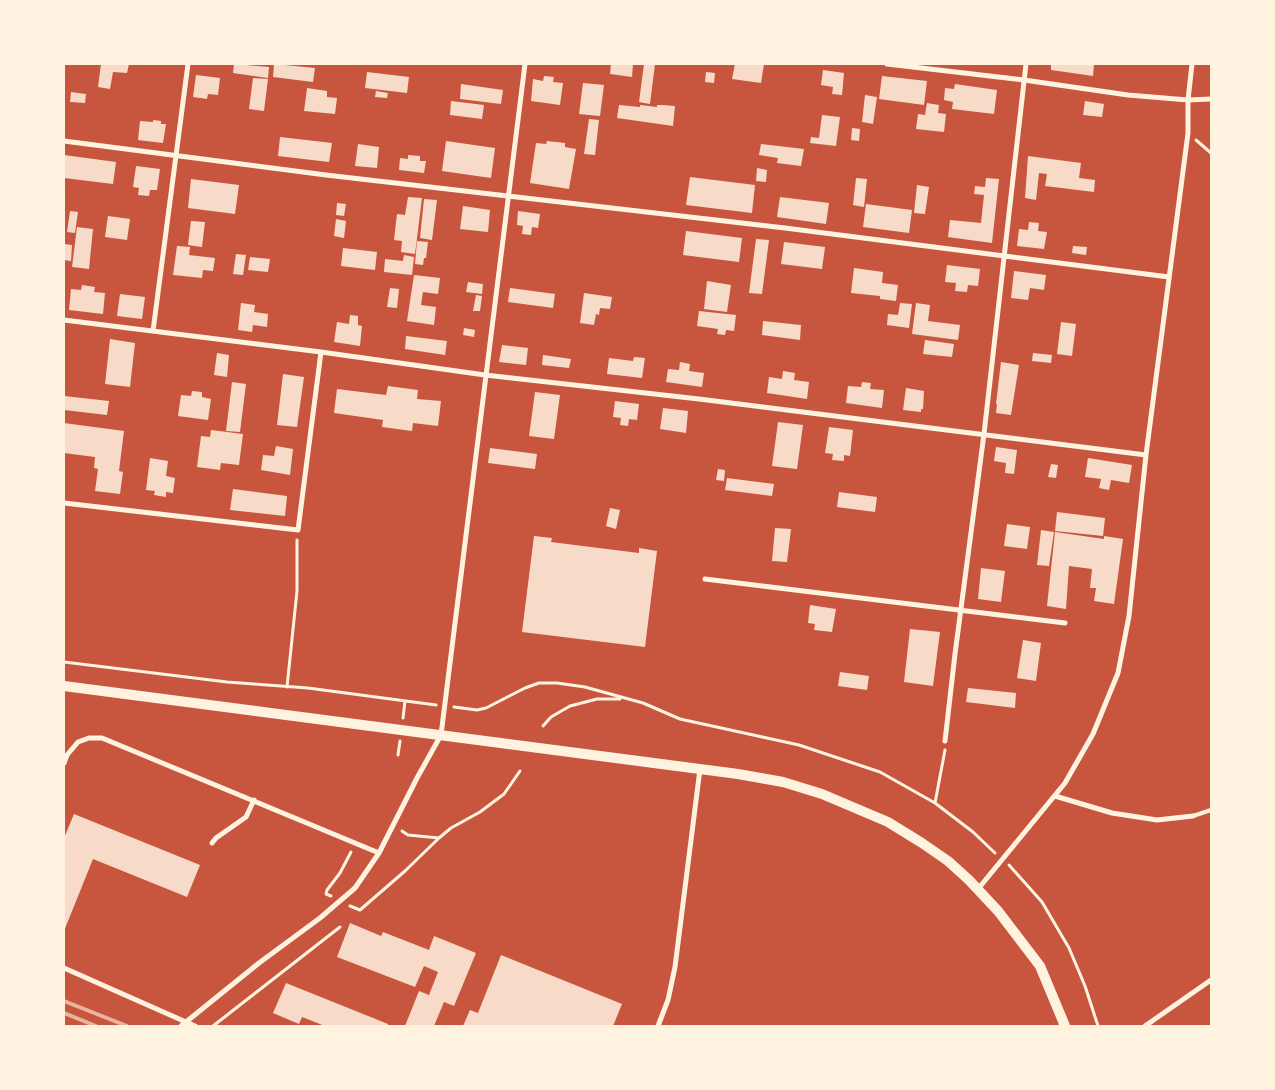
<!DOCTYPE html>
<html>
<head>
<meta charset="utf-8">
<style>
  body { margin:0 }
  #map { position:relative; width:1275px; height:1090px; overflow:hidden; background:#c8553d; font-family:Roboto,sans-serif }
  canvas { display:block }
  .frame { position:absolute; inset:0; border:65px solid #fff3e0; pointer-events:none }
</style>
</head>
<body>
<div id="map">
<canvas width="1275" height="1090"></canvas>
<div class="frame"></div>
</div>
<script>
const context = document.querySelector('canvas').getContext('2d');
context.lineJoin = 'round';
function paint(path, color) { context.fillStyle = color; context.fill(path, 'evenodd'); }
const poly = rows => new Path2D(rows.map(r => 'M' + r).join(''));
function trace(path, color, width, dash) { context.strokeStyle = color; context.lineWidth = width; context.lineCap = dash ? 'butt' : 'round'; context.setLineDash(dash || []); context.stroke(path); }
const building = poly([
  [101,64,129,64,127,73,113,72,110,89,98,87],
  [234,64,269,67,268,78,233,73],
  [274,64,315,68,313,82,273,77],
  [611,64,633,64,632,77,610,74],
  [644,64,655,64,650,104,639,102],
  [735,64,764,64,761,83,732,79],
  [1051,64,1094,64,1093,76,1051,70],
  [823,70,844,73,842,95,832,94,833,87,821,85],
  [367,72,409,77,407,93,365,88],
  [706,72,715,73,714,83,705,82],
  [196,75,220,78,218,95,208,94,207,99,193,97],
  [544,76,554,77,553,82,563,83,560,105,531,101,533,79,543,81],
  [882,76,927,81,924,105,879,99],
  [253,78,268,79,264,111,249,109],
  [583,83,604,85,600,116,579,114],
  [461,84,503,90,501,104,460,99],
  [955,84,997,90,994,114,952,109,953,102,944,100,945,88,954,89],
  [307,88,327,91,327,97,337,98,335,114,304,111],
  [376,91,388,93,387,98,375,97],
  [71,92,86,94,85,103,70,102],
  [865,95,877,97,873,124,862,122],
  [451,101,484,105,482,119,450,115],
  [1085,101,1104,104,1102,117,1083,115],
  [927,103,939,105,938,113,946,114,944,132,916,129,918,114,925,115],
  [619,105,640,107,640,105,657,107,657,105,662,105,675,106,673,126,617,118],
  [822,115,840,117,836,146,810,143,811,137,819,138],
  [589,119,599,120,595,155,584,154],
  [153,120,161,121,161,124,166,124,163,143,138,140,140,121,153,122],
  [852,128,860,129,859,141,851,140],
  [280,137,332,143,329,162,278,156],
  [446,141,495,148,491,178,442,171],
  [547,141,565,143,565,147,576,149,569,189,530,183,536,143,546,144],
  [358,144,379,147,377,168,355,166],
  [761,144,804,149,801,166,777,163,778,158,759,155],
  [64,155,116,162,113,184,64,178],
  [408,155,420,156,420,161,426,161,424,173,399,170,400,158,408,159],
  [1028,156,1081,163,1079,178,1095,180,1094,192,1045,186,1047,174,1039,173,1036,200,1025,198],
  [136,166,160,169,157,190,150,190,149,196,138,195,139,188,133,187],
  [757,168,767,170,766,182,756,181],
  [690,177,755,185,752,213,686,205],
  [856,178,867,179,864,207,853,205],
  [986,178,999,179,992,243,948,237,950,220,981,223,984,195,974,194,975,186,985,187],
  [191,179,239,185,235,214,188,208],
  [917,185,929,187,925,214,914,213],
  [408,197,422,198,415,254,401,252,402,241,394,240,397,214,405,215],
  [780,197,829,203,826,224,777,217],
  [424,199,437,200,432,240,420,238],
  [337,203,346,204,344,216,336,215],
  [866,204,912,210,909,233,863,227],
  [463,206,490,210,488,232,460,229],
  [70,211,78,212,75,233,67,232],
  [518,211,540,214,538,228,532,227,531,235,522,234,523,226,517,225],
  [108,216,130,219,127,240,105,237],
  [336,219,346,221,344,238,334,236],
  [191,221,205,222,202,247,188,245],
  [1029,222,1039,223,1038,231,1047,232,1044,249,1017,246,1019,229,1028,230],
  [77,227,93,229,89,269,72,267],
  [686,231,742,238,739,262,683,255],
  [756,239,769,240,762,294,749,293],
  [417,241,428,242,426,258,424,258,423,265,415,264],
  [784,242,825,247,822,269,781,264],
  [64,244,72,245,71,261,64,260],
  [177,246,190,247,189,255,215,258,213,271,203,270,202,278,173,275],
  [1073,246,1087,247,1086,255,1072,253],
  [343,248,377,252,375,270,341,266],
  [236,254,246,255,243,275,233,274],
  [404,255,414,257,412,275,384,272,385,259,403,261],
  [250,257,270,259,268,272,248,270],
  [947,265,980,269,978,286,968,285,967,292,955,291,956,283,945,282],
  [854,268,883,272,882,283,898,285,896,301,880,299,880,296,851,293],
  [1014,271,1046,275,1044,290,1030,288,1028,300,1011,298],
  [414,275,440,278,438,294,423,292,421,305,436,307,434,325,407,321],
  [707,281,731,285,727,312,704,309],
  [468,282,483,284,482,294,466,292],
  [82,285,95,287,94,292,105,293,103,314,69,310,71,289,81,290],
  [390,288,399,289,397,308,387,307],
  [510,288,555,294,553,308,508,302],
  [584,293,612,297,610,309,600,308,599,315,596,314,594,325,580,323],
  [120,294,145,297,142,319,117,316],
  [476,295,482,296,480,311,473,311],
  [241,303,255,305,254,312,268,314,267,327,253,325,252,332,238,330],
  [900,303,912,304,909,328,887,325,888,314,898,315],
  [916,303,930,305,928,321,960,325,958,340,912,334],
  [699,311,736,315,734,331,726,330,725,335,717,334,718,329,697,326],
  [350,315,358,316,358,325,362,326,360,346,334,342,337,322,349,324],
  [763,321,801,325,800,340,762,335],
  [1061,322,1076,324,1072,356,1057,354],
  [464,328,475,330,474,337,463,335],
  [406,336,447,341,445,355,405,349],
  [110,339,135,343,130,387,105,384],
  [925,340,954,344,952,357,923,354],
  [502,345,528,348,526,365,499,362],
  [217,353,229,355,227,377,214,375],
  [1033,353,1052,355,1051,363,1032,361],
  [543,355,571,359,569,368,542,365],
  [634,357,645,358,642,378,607,374,609,358,633,361],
  [680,362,690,364,689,371,704,373,702,387,666,382,668,369,679,370],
  [1001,362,1019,365,1011,415,996,413,997,404,996,404],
  [783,371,795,373,794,380,809,382,807,399,767,393,769,377,782,379],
  [283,374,304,377,297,427,277,425],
  [232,382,246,384,240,432,226,431],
  [862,382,871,383,870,389,884,390,882,408,846,403,848,386,861,387],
  [388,386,418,390,417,399,441,401,438,426,413,423,412,431,382,427,383,420,334,413,337,389,386,395],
  [906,388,924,391,923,409,921,409,921,412,903,410],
  [192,391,202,392,202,397,211,399,208,420,178,416,181,395,191,396],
  [535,392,560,395,554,439,529,436],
  [64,396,109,401,107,415,64,410],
  [615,401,639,404,637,420,629,419,628,426,620,425,621,418,613,417],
  [663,408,688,411,686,433,660,429],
  [778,422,803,425,797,469,772,466],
  [64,423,124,431,119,471,123,472,120,494,95,491,98,469,94,468,95,457,64,453],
  [829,427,853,430,850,456,844,455,844,461,832,460,833,454,825,453],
  [211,430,243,434,239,465,221,463,220,470,197,467,201,436,210,437],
  [276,446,293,449,290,475,261,470,263,455,274,456],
  [996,447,1017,450,1014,474,1005,473,1006,463,994,461],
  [490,448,537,454,535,469,488,463],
  [150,458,168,461,166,476,175,478,173,493,166,492,166,497,154,495,155,491,146,490],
  [1088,458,1132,465,1129,483,1111,480,1109,490,1099,488,1101,479,1085,477],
  [1051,464,1058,465,1056,478,1048,477],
  [718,469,725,470,724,481,716,480],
  [727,478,774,484,772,496,725,490],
  [233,489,287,496,285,516,230,510],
  [839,492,877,497,875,512,837,507],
  [610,508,620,510,616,529,606,526],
  [1057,512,1105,518,1103,536,1055,531],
  [1007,524,1030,527,1027,549,1004,546],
  [775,528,791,529,787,562,772,561],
  [1041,530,1054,532,1049,566,1037,565],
  [1055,532,1104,539,1104,536,1123,539,1114,604,1094,601,1096,588,1090,588,1092,569,1069,566,1066,609,1047,606],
  [534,536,552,538,551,542,639,553,639,548,657,551,645,647,522,632],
  [981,568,1005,571,1001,602,978,599],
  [810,605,836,609,832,632,814,630,815,624,808,623],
  [910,629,940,632,933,686,904,682],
  [1023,640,1041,643,1036,681,1017,678],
  [840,672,869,676,867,690,838,686],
  [968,688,1016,693,1015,708,966,702],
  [74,814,200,865,187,897,93,859,64,931,64,838],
  [350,923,381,936,383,932,429,950,434,936,476,953,454,1006,444,1002,434,1026,405,1026,419,991,429,995,438,972,424,966,415,987,337,957],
  [501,955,622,1004,613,1026,463,1026,470,1010,478,1013],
  [286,983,388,1024,388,1026,325,1026,302,1017,299,1024,273,1013]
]);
const path = poly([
  [1196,140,1211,153],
  [64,662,227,682,308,688,436,705],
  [287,687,297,591,297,540],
  [454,707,477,710,486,708,525,688,539,683,557,683,585,687,643,703,680,719,799,745,880,772,935,803,973,832,995,853],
  [403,718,405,701],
  [543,726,551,717,570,706,597,699,620,699],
  [398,755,400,741],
  [935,803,945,750],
  [402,831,408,835,439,838],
  [1009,865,1042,902,1069,948,1085,986,1098,1026],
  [331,896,326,894,327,890,340,873,351,852],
  [350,906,360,910,405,871,439,838,451,828,480,812,504,794,520,771],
  [213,1026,340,927]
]);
const service = poly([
  [1193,816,1211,810]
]);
const minor = poly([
  [887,64,1024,80,1128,95,1188,100,1211,99],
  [64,141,326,175,785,228,1169,277],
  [64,320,321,352,485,375,699,399,1146,455],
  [153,331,188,64],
  [64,503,298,530,321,352],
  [705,579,1065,623],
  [945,741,955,654,984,434,1026,64],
  [64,763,67,755,78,742,89,738,102,738,379,853],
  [1055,796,1112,813,1157,820,1193,816],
  [212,843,216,838,246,817,254,800],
  [978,889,1065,783,1093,734,1118,673,1129,616,1146,455,1188,133,1188,100,1192,64],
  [64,968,195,1026],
  [181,1026,259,963,320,918,355,888,379,853,417,778,441,735,525,64],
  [658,1026,668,1000,675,967,700,769],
  [1145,1026,1211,980]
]);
const secondary = poly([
  [64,686,738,774,783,782,822,794,888,822,922,843,948,861,969,880,998,911,1040,966,1065,1026]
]);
const rail = poly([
  [64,1001,127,1026],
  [64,1013,96,1026]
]);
paint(building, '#f7dbc8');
trace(path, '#fff3e0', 3);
trace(service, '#fff3e0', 4);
trace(minor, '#fff3e0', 5);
trace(secondary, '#fff3e0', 10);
trace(rail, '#e9b49f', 4);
</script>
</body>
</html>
